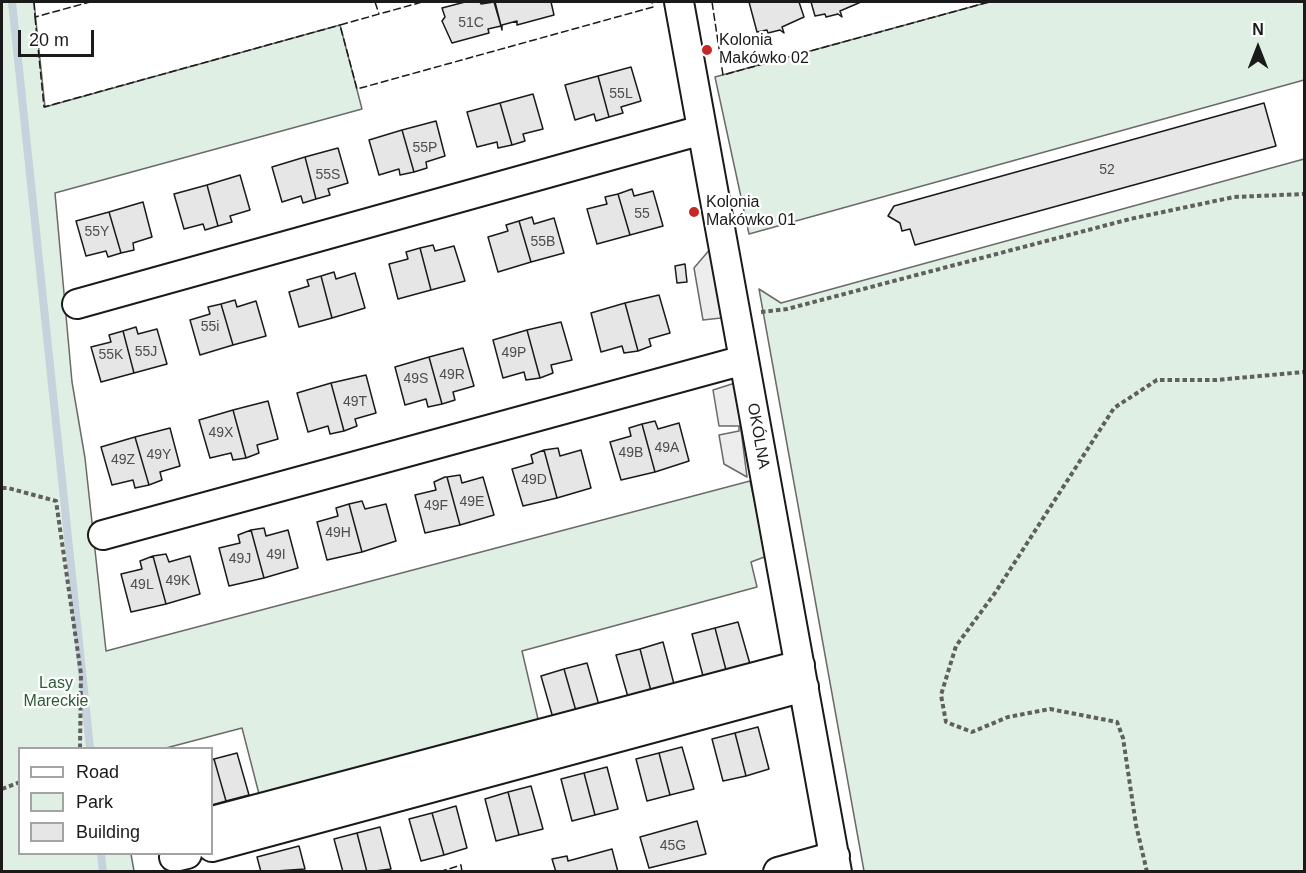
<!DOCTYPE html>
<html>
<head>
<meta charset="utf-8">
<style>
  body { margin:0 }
  #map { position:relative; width:1306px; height:873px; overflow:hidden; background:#fff; font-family:Arial,sans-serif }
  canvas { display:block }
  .frame { position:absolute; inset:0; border:3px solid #1a1a1a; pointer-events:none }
  .legend { position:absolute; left:18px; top:747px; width:195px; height:108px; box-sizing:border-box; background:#fff; border:2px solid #a3a3a3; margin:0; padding:8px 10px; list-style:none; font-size:18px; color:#1a1a1a }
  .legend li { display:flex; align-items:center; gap:12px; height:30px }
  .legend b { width:30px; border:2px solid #a3a3a3 }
  .north { position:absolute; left:1228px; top:18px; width:60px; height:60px; -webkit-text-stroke:4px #fff; paint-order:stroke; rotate:0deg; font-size:16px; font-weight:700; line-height:24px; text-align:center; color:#1a1a1a }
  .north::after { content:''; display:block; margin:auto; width:21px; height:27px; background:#1a1a1a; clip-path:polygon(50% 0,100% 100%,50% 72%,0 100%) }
  .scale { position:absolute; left:18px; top:30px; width:76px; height:27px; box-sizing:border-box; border:3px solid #1a1a1a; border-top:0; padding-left:8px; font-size:18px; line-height:21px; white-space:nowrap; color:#1a1a1a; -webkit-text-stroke:4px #fff; paint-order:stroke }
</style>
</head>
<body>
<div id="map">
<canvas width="1306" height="873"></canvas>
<div class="frame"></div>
<ul class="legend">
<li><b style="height:8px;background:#fff"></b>Road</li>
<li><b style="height:16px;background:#e0efe3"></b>Park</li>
<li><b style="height:16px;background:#e6e6e6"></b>Building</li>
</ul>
<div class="north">N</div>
<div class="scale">20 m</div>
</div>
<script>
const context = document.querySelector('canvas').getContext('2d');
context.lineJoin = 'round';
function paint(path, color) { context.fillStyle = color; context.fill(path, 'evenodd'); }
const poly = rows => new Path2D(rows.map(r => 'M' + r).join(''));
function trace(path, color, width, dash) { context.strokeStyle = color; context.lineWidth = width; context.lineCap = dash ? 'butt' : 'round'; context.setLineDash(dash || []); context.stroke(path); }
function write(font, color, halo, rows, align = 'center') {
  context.font = font + ' Arial,sans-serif'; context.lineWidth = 4.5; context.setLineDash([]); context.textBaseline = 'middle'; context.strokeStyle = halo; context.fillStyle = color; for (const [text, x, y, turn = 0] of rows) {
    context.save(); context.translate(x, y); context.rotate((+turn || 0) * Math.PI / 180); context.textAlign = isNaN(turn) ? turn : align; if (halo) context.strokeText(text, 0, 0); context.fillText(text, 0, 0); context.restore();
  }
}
const green = poly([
  [2,2,34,2,45,107,340,25,362,109,55,193,72,382,85,458,106,651,750,481,767,556,751,562,757,587,522,651,538,719,259,794,242,728,166,748,20,748,20,854,131,854,134,871,2,872,2,2],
  [989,2,1304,2,1304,80,749,234,715,77,989,2],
  [1304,159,1304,871,864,871,759,289,781,303,1304,159]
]);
const parking = poly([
  [711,248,721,318,703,320,694,268,711,248],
  [735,383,747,477,724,464,719,435,739,431,739,426,719,426,713,390,735,383]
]);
const stream = poly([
  [12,2,90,748],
  [101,854,103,872]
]);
const building = poly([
  [465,2,480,2,481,4,494,2,501,26,488,29,489,33,452,43,442,21,445,17,442,8,465,2],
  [495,2,551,2,554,15,517,25,517,21,502,25,502,30,495,2],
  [749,2,799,2,804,17,782,27,784,33,780,30,768,33,767,30,757,32,749,2],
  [811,2,861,2,840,11,842,17,838,14,826,17,825,14,815,16,811,2],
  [631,67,641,101,621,107,623,113,609,117,598,76,631,67],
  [598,76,609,117,596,121,594,114,575,120,565,85,598,76],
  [533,94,543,129,523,134,525,141,512,145,500,103,533,94],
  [500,103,512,145,498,148,497,142,477,147,467,112,500,103],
  [1264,103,1276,146,915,245,910,229,902,231,900,223,888,216,894,206,1264,103],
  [436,121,445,156,426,162,427,168,414,172,402,130,436,121],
  [402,130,414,172,400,175,399,169,379,175,369,140,402,130],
  [338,148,348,183,328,189,330,195,316,199,305,157,338,148],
  [305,157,316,199,303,203,301,196,282,202,272,167,305,157],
  [240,175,250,210,230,216,232,222,218,226,207,185,240,175],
  [207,185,218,226,205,230,203,224,184,229,174,194,207,185],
  [632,189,634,196,653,191,663,226,630,235,618,194,632,189],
  [618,194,630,235,597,244,587,209,607,204,605,197,618,194],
  [143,202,152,237,133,243,134,250,121,253,109,212,143,202],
  [109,212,121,253,108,257,106,251,86,256,76,221,109,212],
  [532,217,534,224,554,218,564,253,531,262,519,221,532,217],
  [519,221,531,262,498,272,488,237,508,231,506,225,519,221],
  [433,245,435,251,454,246,465,281,431,290,420,248,433,245],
  [420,248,431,290,398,299,389,264,408,259,406,252,420,248],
  [685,264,687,282,677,283,675,266,685,264],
  [334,272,336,279,355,273,365,308,332,318,321,276,334,272],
  [321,276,332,318,299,327,289,292,309,286,307,280,321,276],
  [659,295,670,333,649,339,651,346,638,351,625,303,659,295],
  [235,300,237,307,256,301,266,336,233,345,221,304,235,300],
  [625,303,638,351,624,353,622,346,601,352,591,313,625,303],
  [221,304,233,345,200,355,190,320,210,314,208,307,221,304],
  [561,322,572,360,551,365,553,373,540,378,527,330,561,322],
  [136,327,138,334,157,329,167,364,134,373,123,331,136,327],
  [527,330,540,378,526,380,524,372,503,378,493,340,527,330],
  [123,331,134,373,101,382,91,347,111,342,109,335,123,331],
  [463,348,474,386,453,392,455,400,442,404,429,357,463,348],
  [429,357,442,404,428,407,426,399,405,405,395,367,429,357],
  [366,375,376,413,355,419,357,426,344,431,331,383,366,375],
  [331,383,344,431,330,434,328,426,308,432,297,393,331,383],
  [268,401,278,439,257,445,259,453,246,458,233,410,268,401],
  [233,410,246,458,233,460,231,453,210,458,199,420,233,410],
  [655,421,658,429,679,423,689,461,655,472,642,424,655,421],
  [642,424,655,472,621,480,610,442,631,436,629,428,642,424],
  [170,428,180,466,160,472,162,480,149,485,135,437,170,428],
  [135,437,149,485,135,488,133,480,112,485,101,447,135,437],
  [558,448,560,456,581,450,591,488,557,498,544,450,558,448],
  [544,450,557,498,523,506,512,469,533,463,531,455,544,450],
  [460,475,462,483,483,477,494,515,460,525,447,477,460,475],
  [445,477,447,477,460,525,425,533,415,495,436,490,434,482,445,477],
  [362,501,365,509,386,504,396,541,362,552,349,504,362,501],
  [349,504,362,552,327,560,317,522,338,516,336,508,349,504],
  [264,528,266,536,288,530,298,568,264,578,251,530,264,528],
  [251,530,264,578,229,586,219,548,240,543,238,535,251,530],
  [166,554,169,562,190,556,200,594,166,604,153,556,166,554],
  [153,556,166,604,131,612,121,574,142,569,140,561,153,556],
  [738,622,750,664,726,670,715,628,738,622],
  [715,628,726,670,703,676,692,634,715,628],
  [663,642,674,684,651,691,640,649,663,642],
  [640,649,651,691,628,697,616,655,640,649],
  [587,663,599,705,576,711,564,669,587,663],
  [564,669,576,711,553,718,541,676,564,669],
  [758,727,769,769,746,776,735,733,758,727],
  [735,733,746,776,723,781,712,739,735,733],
  [682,747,694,789,670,795,659,753,682,747],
  [237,753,249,795,226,801,214,759,237,753],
  [659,753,670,795,647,801,636,759,659,753],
  [214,759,226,801,212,805,212,760,214,759],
  [607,767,618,809,595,815,584,773,607,767],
  [584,773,595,815,572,821,561,779,584,773],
  [531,786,543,829,519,835,508,792,531,786],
  [508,792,519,835,496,841,485,799,508,792],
  [456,806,467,848,444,855,432,813,456,806],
  [432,813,444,855,421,861,409,819,432,813],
  [697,821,706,854,649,868,640,837,697,821],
  [380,827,391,869,367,872,357,833,380,827],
  [357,833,367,872,343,872,334,839,357,833],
  [299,846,305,869,261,872,257,857,299,846],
  [612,849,618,872,556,872,552,859,567,856,568,861,612,849]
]);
const path = poly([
  [761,312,787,309,1130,219,1234,197,1304,194],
  [2,488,8,488,56,501,81,674,80,748],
  [2,789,20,782],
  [1147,872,1136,825,1123,738,1117,722,1050,709,1008,717,972,732,946,722,941,695,956,646,995,593,1114,408,1157,380,1216,380,1304,372]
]);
const minor = poly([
  [679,2,837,872],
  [77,304,702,130],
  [103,535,744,360],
  [212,821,800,665],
  [212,847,804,687],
  [174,857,187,854],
  [778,872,835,856]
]);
const fence = poly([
  [34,2,35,17,90,2],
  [375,2,379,14],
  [422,2,340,25,357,89,653,7,652,2],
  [712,2,723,75,989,2],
  [35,17,44,107,340,25],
  [439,872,461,865,462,872]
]);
const markers = [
  [707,50,6,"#c62828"],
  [694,212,6,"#c62828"]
];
const numberNames = [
  ["51C",471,23],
  ["55L",621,94],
  ["55P",425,148],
  ["52",1107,170],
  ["55S",328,175],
  ["55",642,214],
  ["55Y",97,232],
  ["55B",543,242],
  ["55i",210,327],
  ["55J",146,352],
  ["49P",514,353],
  ["55K",111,355],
  ["49R",452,375],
  ["49S",416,379],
  ["49T",355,402],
  ["49X",221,433],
  ["49A",667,448],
  ["49B",631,453],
  ["49Y",159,455],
  ["49Z",123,460],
  ["49D",534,480],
  ["49E",472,502],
  ["49F",436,506],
  ["49H",338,533],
  ["49I",276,555],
  ["49J",240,559],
  ["49K",178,581],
  ["49L",142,585],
  ["45G",673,846]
];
const poiNames = [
  ["Kolonia",719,41],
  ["Makówko 02",719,59],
  ["Kolonia",706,203],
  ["Makówko 01",706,221]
];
const streetNames = [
  ["OKÓLNA",758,436,80]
];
const parkNames = [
  ["Lasy",56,684],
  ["Mareckie",56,702]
];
paint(green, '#e0efe3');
trace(green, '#6a6a6a', 1.5);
paint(parking, '#ededed');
trace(parking, '#6a6a6a', 1.5);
trace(stream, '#c6d2dc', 8);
paint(building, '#e6e6e6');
trace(building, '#1a1a1a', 1.5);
trace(minor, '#1a1a1a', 32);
trace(path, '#5f5f5f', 4, [4.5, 3]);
trace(minor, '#fff', 28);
trace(fence, '#1a1a1a', 1.5, [8, 3]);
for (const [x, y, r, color] of markers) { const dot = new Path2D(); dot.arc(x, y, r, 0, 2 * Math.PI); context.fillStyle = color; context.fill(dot); trace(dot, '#fff', 2); }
write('14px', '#4d4d4d', null, numberNames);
write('16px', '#1a1a1a', '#fff', poiNames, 'left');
write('16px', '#1a1a1a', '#fff', streetNames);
write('16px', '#2b5a34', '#fff', parkNames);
</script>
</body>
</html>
